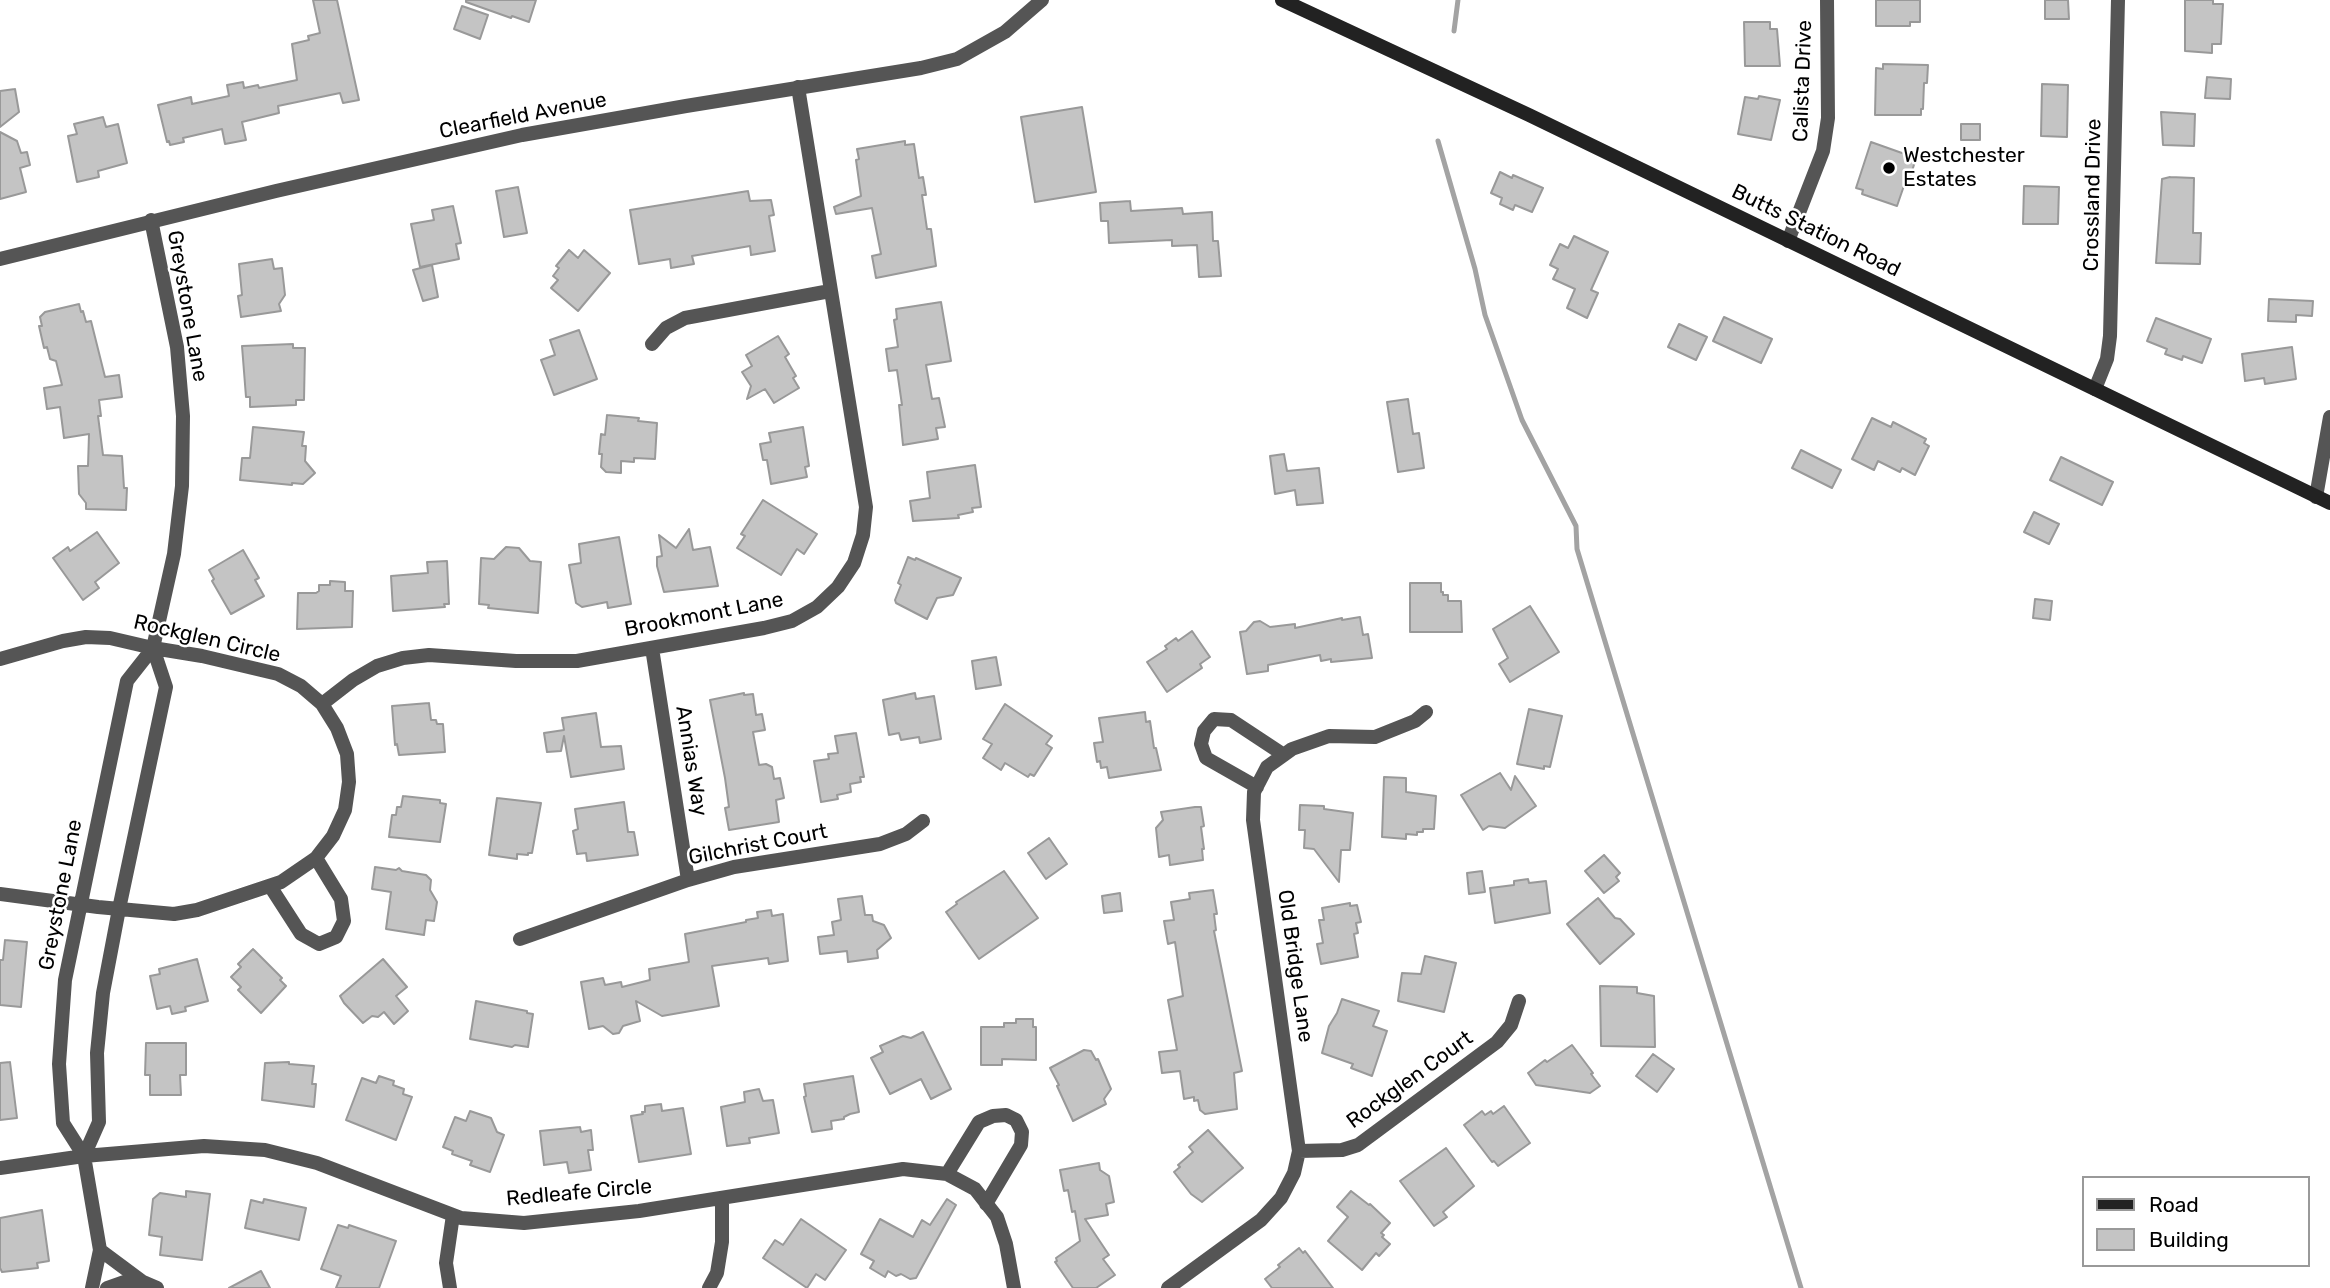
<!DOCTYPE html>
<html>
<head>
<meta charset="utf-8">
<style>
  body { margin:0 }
  #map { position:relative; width:2330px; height:1288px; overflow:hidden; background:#fff; font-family:Rubik,sans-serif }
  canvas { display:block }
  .legend { position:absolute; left:2082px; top:1176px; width:228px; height:91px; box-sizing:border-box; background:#fff; border:2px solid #999; margin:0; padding:9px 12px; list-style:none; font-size:21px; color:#000 }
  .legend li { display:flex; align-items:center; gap:14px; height:35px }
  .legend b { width:35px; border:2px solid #999 }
</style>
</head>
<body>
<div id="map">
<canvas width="2330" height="1288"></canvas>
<ul class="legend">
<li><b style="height:9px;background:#222"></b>Road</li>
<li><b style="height:19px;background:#c4c4c4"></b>Building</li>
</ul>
</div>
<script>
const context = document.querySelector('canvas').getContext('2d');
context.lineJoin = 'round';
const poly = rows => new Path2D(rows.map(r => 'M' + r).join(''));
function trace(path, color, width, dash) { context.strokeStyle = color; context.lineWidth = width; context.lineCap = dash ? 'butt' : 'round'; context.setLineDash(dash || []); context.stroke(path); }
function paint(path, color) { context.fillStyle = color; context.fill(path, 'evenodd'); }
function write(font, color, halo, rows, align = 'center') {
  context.font = font + ' Rubik,sans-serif'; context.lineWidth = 5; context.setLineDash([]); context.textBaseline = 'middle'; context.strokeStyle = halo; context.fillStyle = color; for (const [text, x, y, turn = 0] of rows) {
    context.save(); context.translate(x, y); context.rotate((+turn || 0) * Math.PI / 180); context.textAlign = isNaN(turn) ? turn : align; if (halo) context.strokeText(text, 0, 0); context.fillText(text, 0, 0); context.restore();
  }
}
const stream = poly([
  [1454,31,1458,0],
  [1438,141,1475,269,1485,315,1522,420,1576,526,1577,549,1801,1288]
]);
const building = poly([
  [313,0,337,0,359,100,343,103,340,93,278,106,279,113,242,122,246,140,225,144,222,129,183,138,184,142,170,145,169,141,167,142,158,105,191,97,192,104,229,96,227,85,243,82,244,88,258,85,259,88,297,80,292,44,309,40,308,36,320,33,313,0],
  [466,0,536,0,529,22,512,16,511,18,466,2,466,0],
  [1876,0,1920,0,1920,22,1910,22,1910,26,1876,26,1876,0],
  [2045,0,2068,0,2069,19,2045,19,2045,0],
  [2185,0,2213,0,2213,4,2223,4,2221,44,2212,44,2212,53,2185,51,2185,0],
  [462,6,488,15,480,39,454,29,462,6],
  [1744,22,1770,22,1770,29,1777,29,1780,66,1745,66,1744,22],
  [1883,64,1928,65,1927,83,1924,83,1923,109,1921,109,1921,115,1875,115,1876,68,1883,69,1883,64],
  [2207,77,2231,79,2230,99,2205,98,2207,77],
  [2042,84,2068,85,2067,137,2041,136,2042,84],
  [15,89,19,112,0,127,0,91,15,89],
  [1759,96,1780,100,1771,140,1738,134,1745,97,1758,99,1759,96],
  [1082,107,1096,192,1035,202,1021,117,1082,107],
  [2161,112,2195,114,2194,146,2163,145,2161,112],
  [103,117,106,127,118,124,127,163,98,171,99,177,77,182,68,136,77,134,74,124,103,117],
  [1961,124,1980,124,1980,140,1961,140,1961,124],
  [0,132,17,141,21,153,27,152,30,165,20,168,26,192,0,199,0,132],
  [905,141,905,145,914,144,919,178,923,177,926,195,922,195,927,229,931,229,936,266,876,278,872,256,881,254,872,208,836,214,834,207,861,196,856,160,859,159,857,149,905,141],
  [1871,142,1916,158,1910,178,1907,177,1897,206,1862,194,1863,190,1856,188,1871,142],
  [1500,172,1512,178,1513,175,1543,188,1532,212,1515,205,1513,210,1500,204,1502,198,1491,193,1500,172],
  [2170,177,2194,178,2193,233,2201,233,2200,264,2156,263,2162,179,2170,177],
  [2024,186,2059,187,2058,224,2023,224,2024,186],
  [518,187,527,233,504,237,496,191,518,187],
  [748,191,750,201,771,200,774,215,769,216,775,251,751,255,750,246,692,256,694,264,671,268,670,259,639,264,630,210,748,191],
  [1130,201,1131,211,1182,208,1183,214,1212,212,1213,241,1218,241,1221,276,1199,277,1197,245,1172,246,1172,240,1109,243,1108,221,1101,221,1100,203,1130,201],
  [453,206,461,243,456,244,459,259,420,267,411,224,434,220,432,210,453,206],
  [1574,236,1608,252,1591,290,1598,293,1587,318,1567,308,1575,289,1553,279,1558,269,1550,265,1560,244,1568,248,1574,236],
  [569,250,578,258,584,250,610,273,578,311,551,288,558,280,553,276,559,268,556,266,569,250],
  [272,259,274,269,282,268,285,295,279,304,281,311,241,317,238,296,242,295,239,264,272,259],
  [432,265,438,297,423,301,413,270,432,265],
  [2269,299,2313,301,2312,316,2296,315,2296,322,2268,321,2269,299],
  [941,302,951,361,926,365,932,399,939,398,945,427,936,428,938,439,903,445,899,405,902,405,897,370,889,371,886,349,898,347,894,320,897,319,896,309,941,302],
  [79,304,81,312,83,311,86,322,91,321,105,377,119,375,122,397,99,400,101,416,98,416,103,455,122,456,124,488,127,488,126,510,86,509,86,503,79,494,78,466,88,466,89,434,64,438,60,407,47,409,44,388,62,385,56,361,50,359,47,347,44,348,39,326,42,326,40,317,45,312,79,304],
  [1724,317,1772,339,1761,363,1713,341,1724,317],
  [2156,318,2211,339,2202,363,2183,356,2182,360,2165,354,2167,349,2147,341,2156,318],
  [1679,324,1707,337,1696,360,1668,347,1679,324],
  [579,330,597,379,554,395,541,360,555,355,550,340,579,330],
  [778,336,789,354,785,357,796,376,793,378,799,388,774,403,765,389,747,399,751,386,742,372,752,366,746,355,778,336],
  [293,344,293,348,305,348,304,400,296,400,296,405,250,407,250,397,246,397,242,346,293,344],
  [2292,347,2296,379,2265,384,2264,378,2245,381,2242,354,2292,347],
  [1408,399,1413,434,1419,433,1424,468,1398,472,1387,402,1408,399],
  [607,415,639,418,638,421,657,423,655,459,634,458,634,462,621,461,621,473,606,472,601,467,602,454,599,454,601,434,605,435,607,415],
  [1872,418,1891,427,1893,422,1926,439,1924,443,1929,446,1915,475,1902,468,1900,472,1878,461,1874,470,1852,459,1872,418],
  [253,427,304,432,302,446,306,446,305,461,315,473,303,484,292,483,292,485,240,480,242,458,250,458,253,427],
  [803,427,809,466,805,467,807,477,771,484,767,460,763,460,760,444,771,442,769,433,803,427],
  [1801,450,1841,470,1832,488,1792,468,1801,450],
  [1284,454,1287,471,1319,468,1323,503,1297,505,1295,490,1275,494,1270,456,1284,454],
  [2061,457,2113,482,2102,505,2050,480,2061,457],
  [975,465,981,507,972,508,973,512,958,515,959,518,913,521,910,501,930,498,927,472,975,465],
  [763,500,817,534,804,554,797,549,781,575,737,548,745,536,741,534,763,500],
  [2034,512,2059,524,2049,544,2024,532,2034,512],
  [689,529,693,550,710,547,718,586,664,592,657,566,657,557,662,556,659,535,676,548,689,529],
  [97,532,119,563,95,582,99,588,83,600,53,558,68,547,70,551,97,532],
  [619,537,631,604,608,608,607,602,582,607,576,603,569,565,581,563,579,544,619,537],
  [506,547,519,548,530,561,541,562,538,613,488,608,489,605,479,604,481,558,494,559,506,547],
  [243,550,259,578,255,580,264,596,231,614,212,581,214,579,209,570,243,550],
  [908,557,915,560,916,558,961,578,953,595,937,598,927,619,896,603,895,600,901,585,898,583,908,557],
  [447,561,449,604,444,604,445,607,393,611,391,576,428,573,427,562,447,561],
  [330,581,345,582,345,591,353,591,352,627,297,629,298,593,316,593,319,591,319,585,330,585,330,581],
  [1410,583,1441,583,1441,592,1443,592,1443,595,1448,595,1448,601,1461,601,1462,632,1410,632,1410,583],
  [2035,599,2052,601,2050,620,2033,618,2035,599],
  [1530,606,1559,652,1510,682,1499,664,1508,658,1493,629,1530,606],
  [1360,617,1363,635,1368,634,1372,658,1331,662,1331,659,1321,661,1320,655,1268,665,1268,671,1247,674,1240,632,1246,631,1254,622,1260,621,1270,627,1295,624,1295,628,1342,618,1342,620,1360,617],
  [1192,631,1210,657,1200,664,1202,668,1167,692,1147,662,1167,649,1165,646,1176,638,1178,641,1192,631],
  [996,657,1001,685,976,689,972,661,996,657],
  [744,693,744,695,753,694,756,715,762,714,765,730,753,732,759,765,766,764,772,767,774,779,780,778,784,798,776,800,779,822,729,830,725,808,729,807,725,778,710,700,744,693],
  [915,693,916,699,934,696,941,739,920,743,919,737,901,740,899,733,889,735,883,700,915,693],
  [429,703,431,720,436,720,437,724,443,724,445,752,399,755,397,744,395,745,392,706,429,703],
  [1005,704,1052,736,1046,744,1052,748,1034,776,1030,774,1028,777,1005,763,1001,770,983,758,992,744,983,739,1005,704],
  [1529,709,1562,716,1550,767,1544,766,1544,769,1517,764,1529,709],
  [1145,712,1146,722,1150,721,1154,748,1156,748,1161,770,1109,778,1107,767,1101,768,1100,761,1097,762,1094,743,1103,742,1099,718,1145,712],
  [596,713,601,747,621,746,624,769,571,777,564,736,561,751,547,752,544,733,564,730,562,718,596,713],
  [856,733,864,777,860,777,861,782,850,784,851,792,837,795,838,799,821,802,814,761,829,759,828,754,838,753,835,736,856,733],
  [1500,773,1511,790,1515,776,1536,806,1505,828,1489,826,1483,830,1461,795,1500,773],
  [1384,777,1406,778,1406,792,1436,796,1434,829,1423,829,1423,832,1417,832,1417,835,1406,834,1406,839,1382,837,1384,777],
  [403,796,440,800,440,803,446,804,440,842,389,837,392,815,396,815,397,807,401,807,403,796],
  [497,798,541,803,532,853,528,853,528,855,517,854,517,859,489,855,497,798],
  [624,802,628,832,634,832,638,855,587,861,586,853,577,854,573,831,578,829,575,809,624,802],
  [1300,805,1324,806,1324,809,1353,813,1350,850,1341,850,1339,882,1314,849,1304,848,1305,830,1299,830,1300,805],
  [1195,807,1201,807,1204,826,1201,827,1204,849,1202,849,1203,860,1170,865,1169,855,1159,857,1156,828,1163,820,1161,812,1195,807],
  [1049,838,1067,864,1046,879,1028,853,1049,838],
  [1604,855,1620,873,1616,877,1619,881,1604,893,1585,871,1604,855],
  [375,867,396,870,399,868,402,871,426,875,431,880,430,890,437,902,434,921,426,920,424,935,386,929,391,892,372,889,375,867],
  [1004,871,1038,918,979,959,946,912,957,904,956,902,1004,871],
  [1482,871,1485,892,1469,894,1467,873,1482,871],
  [1528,879,1529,883,1546,881,1550,913,1495,923,1490,888,1514,885,1514,881,1528,879],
  [1213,890,1217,914,1214,914,1216,930,1214,931,1242,1071,1234,1073,1237,1109,1205,1114,1200,1110,1198,1100,1194,1101,1194,1097,1184,1099,1180,1071,1162,1073,1159,1052,1177,1050,1168,1000,1183,996,1175,942,1168,944,1164,921,1174,920,1171,902,1190,899,1189,893,1213,890],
  [1120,893,1122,911,1104,913,1102,896,1120,893],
  [862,896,865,915,872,915,873,921,884,925,891,938,877,950,878,958,848,962,847,951,820,954,818,937,834,935,832,922,841,920,838,899,862,896],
  [1598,898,1615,918,1620,919,1634,934,1600,964,1567,924,1598,898],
  [1350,903,1350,906,1357,905,1361,922,1356,923,1358,933,1354,934,1358,957,1321,964,1317,944,1323,943,1319,920,1324,920,1322,908,1350,903],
  [771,910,772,916,783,914,788,961,769,964,768,958,712,966,719,1006,662,1016,636,1001,640,1021,623,1026,619,1033,613,1034,603,1026,589,1029,581,982,603,978,605,985,621,982,622,987,650,980,649,969,689,962,685,934,746,922,746,920,758,918,757,912,771,910],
  [5,940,27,942,21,1007,0,1005,0,960,3,960,5,940],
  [253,949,282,978,280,980,286,986,261,1013,238,990,241,987,231,977,241,967,238,964,253,949],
  [1425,956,1456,963,1444,1012,1398,1001,1402,973,1421,974,1425,956],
  [197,959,208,1001,185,1007,186,1011,172,1014,170,1006,157,1009,150,976,160,974,159,969,197,959],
  [383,959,407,987,396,996,408,1011,394,1024,384,1012,378,1017,372,1016,363,1023,344,1003,340,996,383,959],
  [1600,986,1637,987,1637,993,1654,996,1655,1047,1601,1046,1600,986],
  [1342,999,1379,1011,1373,1026,1387,1031,1372,1076,1351,1068,1353,1064,1322,1053,1329,1026,1337,1013,1342,999],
  [476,1001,527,1011,527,1013,533,1014,528,1047,515,1045,512,1047,470,1039,476,1001],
  [1016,1019,1033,1019,1033,1027,1036,1027,1036,1060,1002,1059,1002,1065,981,1065,981,1027,1004,1027,1004,1023,1016,1023,1016,1019],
  [923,1032,951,1089,931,1099,921,1079,890,1094,871,1058,883,1052,880,1046,903,1036,911,1038,923,1032],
  [146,1043,186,1043,186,1075,180,1075,181,1095,150,1095,150,1075,145,1075,146,1043],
  [1572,1045,1593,1073,1591,1074,1600,1086,1590,1093,1536,1085,1528,1073,1545,1060,1547,1062,1572,1045],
  [1084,1050,1091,1051,1096,1060,1098,1059,1111,1089,1104,1099,1106,1104,1073,1121,1057,1086,1059,1085,1050,1068,1084,1050],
  [1653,1054,1674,1069,1657,1092,1636,1076,1653,1054],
  [10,1062,17,1118,0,1120,0,1063,10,1062],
  [289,1062,289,1064,314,1066,312,1084,316,1084,314,1107,262,1100,265,1063,289,1062],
  [379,1076,394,1081,393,1085,404,1089,403,1094,412,1097,396,1140,346,1120,362,1078,376,1083,379,1076],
  [853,1076,859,1112,850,1114,844,1117,844,1119,831,1121,832,1129,812,1132,804,1097,806,1096,804,1084,853,1076],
  [759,1089,763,1101,773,1100,779,1133,749,1138,750,1143,727,1146,721,1107,745,1102,744,1092,759,1089],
  [661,1104,662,1111,683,1108,691,1154,639,1162,631,1116,643,1114,642,1112,645,1112,645,1106,661,1104],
  [1504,1106,1530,1143,1498,1166,1494,1161,1492,1162,1464,1125,1482,1111,1485,1115,1491,1111,1493,1114,1504,1106],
  [470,1111,491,1118,497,1132,504,1135,490,1172,470,1165,472,1161,452,1154,453,1151,443,1147,455,1117,466,1121,470,1111],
  [580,1127,581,1132,591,1130,593,1150,588,1150,591,1170,569,1173,567,1162,544,1165,540,1131,580,1127],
  [1208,1130,1243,1168,1202,1202,1191,1194,1174,1172,1180,1167,1178,1165,1193,1152,1189,1147,1208,1130],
  [1446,1148,1474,1186,1443,1212,1447,1217,1434,1226,1400,1181,1446,1148],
  [1099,1163,1100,1170,1109,1176,1114,1202,1106,1204,1108,1215,1085,1219,1109,1255,1103,1259,1115,1275,1096,1288,1073,1288,1055,1262,1057,1261,1056,1258,1080,1241,1075,1211,1072,1212,1068,1190,1064,1191,1060,1170,1099,1163],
  [186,1191,210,1194,202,1260,160,1255,162,1237,149,1235,153,1199,160,1193,186,1197,186,1191],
  [1351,1191,1369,1205,1370,1204,1390,1223,1381,1233,1384,1235,1382,1237,1390,1244,1379,1256,1376,1253,1362,1270,1328,1241,1348,1217,1337,1207,1351,1191],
  [264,1199,306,1208,299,1240,245,1228,251,1200,263,1203,264,1199],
  [947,1199,956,1205,916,1278,910,1279,901,1274,896,1276,888,1271,885,1277,870,1268,874,1261,861,1254,880,1219,913,1237,922,1220,930,1225,947,1199],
  [42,1210,49,1261,37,1263,38,1268,2,1272,0,1268,0,1218,42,1210],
  [801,1219,846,1250,825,1280,816,1274,807,1288,763,1258,775,1240,783,1245,801,1219],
  [338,1225,348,1228,349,1225,396,1241,379,1288,336,1288,341,1276,321,1269,338,1225],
  [1299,1248,1303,1253,1305,1251,1333,1288,1272,1288,1265,1279,1280,1267,1278,1265,1299,1248],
  [261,1271,270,1288,229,1288,261,1271]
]);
const minor = poly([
  [151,220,177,347,183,416,182,486,174,554,153,648,127,681,65,980,59,1064,63,1123,84,1156,99,1122,97,1053,103,993,119,909,166,687,153,648],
  [1788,241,1823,151,1828,118,1827,0],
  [652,344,666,328,685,318,830,291],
  [2095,389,2107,359,2110,336,2118,0],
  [2316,497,2330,417],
  [652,648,688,880],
  [0,659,63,641,86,637,110,638,153,648,202,656,278,674,301,686,322,704,337,728,347,754,349,782,345,810,333,836,316,858,281,882,197,910,174,914,98,907,0,894],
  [322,704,353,680,377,666,403,658,429,655,516,661,577,661,764,628,792,621,817,607,838,587,854,563,863,535,866,507,798,87],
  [1257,787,1206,758,1201,744,1204,731,1214,719,1231,720,1284,755],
  [270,886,301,934,319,944,336,937,344,921,341,899,316,858],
  [520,939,688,880,734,867,880,844,906,834,923,821],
  [1299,1151,1342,1150,1358,1145,1497,1042,1511,1025,1519,1001],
  [84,1156,100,1250],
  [0,1168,84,1156,204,1146,265,1150,317,1163,461,1218,524,1223,639,1211,903,1169,947,1174,975,1189,997,1217,1006,1244,1014,1288],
  [947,1174,979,1122,993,1116,1006,1115,1016,1120,1022,1132,1021,1145,986,1204],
  [92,1288,100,1250,143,1282],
  [107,1288,124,1282,143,1282,157,1288],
  [450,1288,446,1263,453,1215],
  [709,1288,717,1273,722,1242,722,1198],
  [1168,1288,1261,1220,1281,1198,1294,1173,1299,1151,1253,820,1254,792,1267,767,1292,749,1329,736,1375,737,1415,721,1426,712]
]);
const tertiary = poly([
  [0,259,276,191,522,135,686,106,921,68,957,59,1005,32,1042,0]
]);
const secondary = poly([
  [1282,0,1529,115,2330,503]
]);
const markers = [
  [1889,168,7,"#000"]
];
const streetNames = [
  ["Calista Drive",1803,81,-88],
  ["Clearfield Avenue",523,116,-11],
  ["Crossland Drive",2093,195,-89],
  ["Butts Station Road",1816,231,26],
  ["Greystone Lane",187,306,80],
  ["Brookmont Lane",704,615,-11],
  ["Rockglen Circle",207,639,13],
  ["Annias Way",691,761,81],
  ["Gilchrist Court",758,845,-11],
  ["Greystone Lane",61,895,-79],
  ["Old Bridge Lane",1295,966,82],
  ["Rockglen Court",1410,1080,-36],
  ["Redleafe Circle",579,1193,-5]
];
const poiNames = [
  ["Westchester",1903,156],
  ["Estates",1903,180]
];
trace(stream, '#a3a3a3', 5);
paint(building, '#c4c4c4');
trace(building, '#999', 2);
trace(minor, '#555', 14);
trace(tertiary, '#555', 14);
trace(secondary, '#222', 14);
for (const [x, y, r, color] of markers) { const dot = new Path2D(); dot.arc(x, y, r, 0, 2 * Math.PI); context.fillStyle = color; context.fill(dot); trace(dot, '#fff', 2.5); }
write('21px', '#000', '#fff', streetNames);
write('21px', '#000', '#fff', poiNames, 'left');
</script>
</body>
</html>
